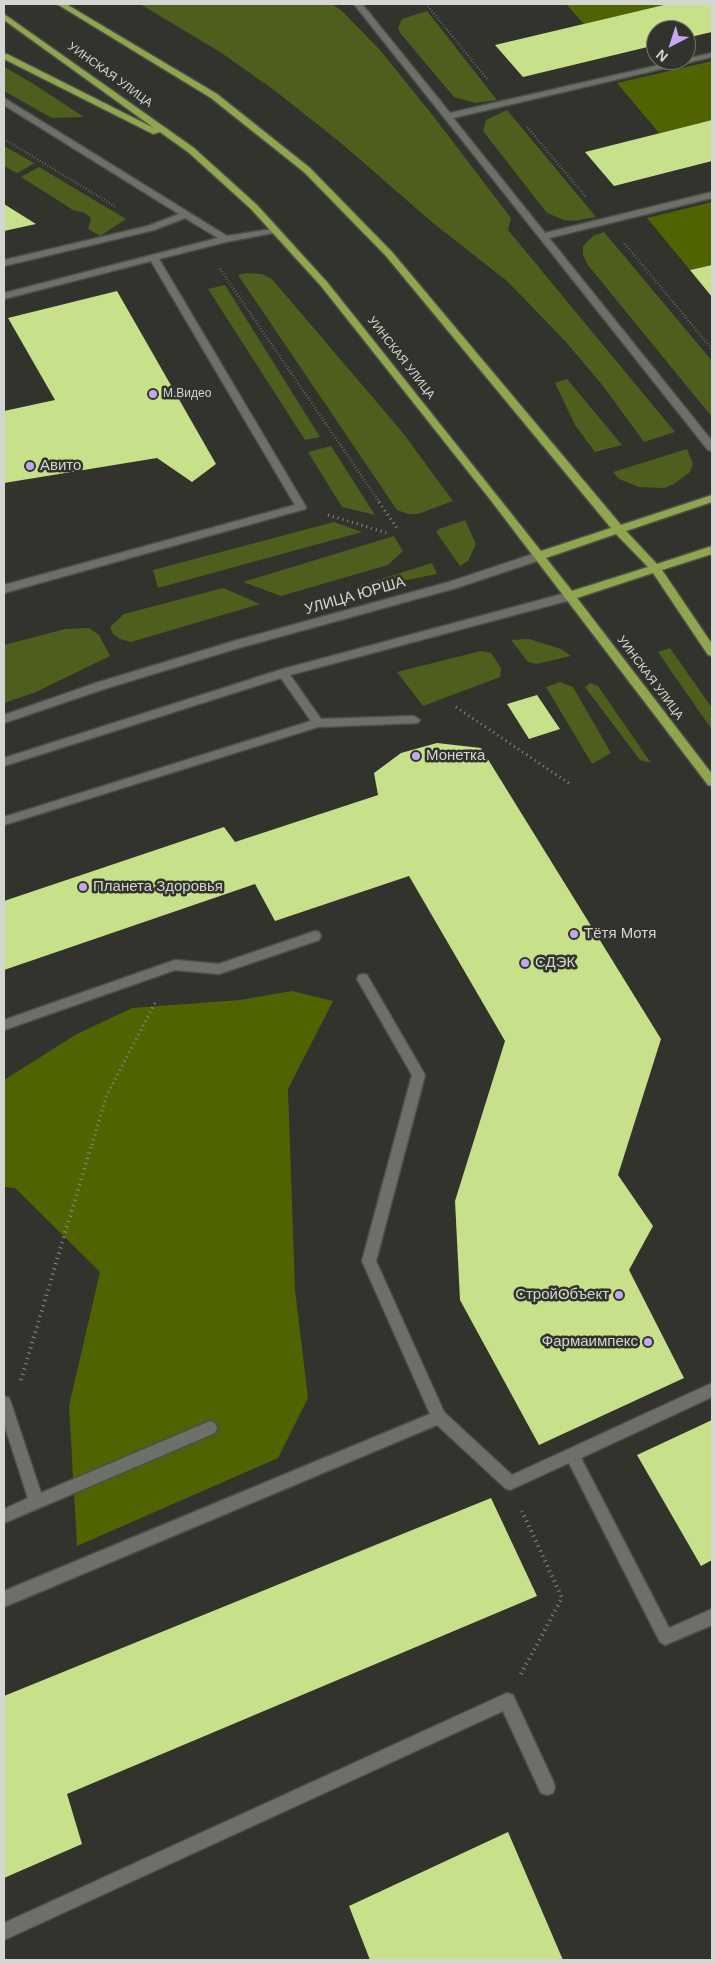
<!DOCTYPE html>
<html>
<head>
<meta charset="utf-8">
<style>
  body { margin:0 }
  #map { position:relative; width:716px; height:1964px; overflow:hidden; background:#31332c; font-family:Helvetica,sans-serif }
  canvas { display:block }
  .frame { position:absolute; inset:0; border:5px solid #d5d6d2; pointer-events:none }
  .north { position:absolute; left:646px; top:20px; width:50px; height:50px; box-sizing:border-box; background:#31332c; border:1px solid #73746e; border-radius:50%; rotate:220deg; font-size:14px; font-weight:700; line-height:20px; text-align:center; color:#d5d6d2 }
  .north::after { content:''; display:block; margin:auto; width:18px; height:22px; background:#c4a7f1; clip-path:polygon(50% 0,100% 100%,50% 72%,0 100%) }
</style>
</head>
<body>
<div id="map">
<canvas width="716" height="1964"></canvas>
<div class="frame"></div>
<div class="north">N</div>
</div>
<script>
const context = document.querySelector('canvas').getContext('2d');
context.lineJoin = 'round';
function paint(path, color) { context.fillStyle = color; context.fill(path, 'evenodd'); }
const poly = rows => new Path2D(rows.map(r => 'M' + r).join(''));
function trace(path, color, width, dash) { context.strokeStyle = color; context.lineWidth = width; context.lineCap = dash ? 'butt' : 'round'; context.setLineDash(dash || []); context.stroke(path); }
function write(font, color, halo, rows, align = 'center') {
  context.font = font + ' Helvetica,sans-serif'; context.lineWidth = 5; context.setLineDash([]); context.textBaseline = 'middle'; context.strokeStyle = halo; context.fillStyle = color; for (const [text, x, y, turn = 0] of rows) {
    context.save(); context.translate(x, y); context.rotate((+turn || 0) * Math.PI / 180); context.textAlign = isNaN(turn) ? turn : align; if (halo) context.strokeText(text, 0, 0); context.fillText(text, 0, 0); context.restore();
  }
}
const green = poly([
  [140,4,332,4,342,11,380,50,434,117,511,218,508,230,675,432,644,442,603,386,566,342,507,281,433,223,341,143,274,90,220,52],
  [427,11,497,100,475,103,454,97,401,34,398,28,402,19],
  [4,67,32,83,84,117,52,118,4,91],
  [507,110,596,217,574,221,564,220,547,213,483,131,486,120],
  [4,146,34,163,35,163,17,173,4,166],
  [39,167,126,219,100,236,88,229,91,218,85,213,73,210,21,177],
  [604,232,712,361,712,417,587,264,583,255,583,246,593,236],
  [247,273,262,274,272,279,403,433,453,501,418,514,408,514,397,510,238,275],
  [225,285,320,437,305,440,208,289],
  [567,379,622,445,595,452,575,425,555,383],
  [331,446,375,515,342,507,308,452],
  [687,449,693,464,690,472,674,484,664,488,639,487,619,479,613,472],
  [465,520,476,544,468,561,460,566,436,532,439,529],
  [334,522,362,532,158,588,153,570],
  [394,536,403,551,388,565,281,596,243,582],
  [432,563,437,574,356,590,356,587],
  [223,588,260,604,131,642,120,639,113,634,110,627,124,614],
  [89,628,99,635,110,656,36,692,4,703,4,645,65,629],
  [529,639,561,649,571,656,536,664,528,662,511,640],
  [670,648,712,708,712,730,658,652],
  [481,651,491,653,501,668,500,677,423,706,397,672],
  [560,682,573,687,611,753,592,764,546,687],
  [590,683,598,686,651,763,640,760,585,687]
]);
const forest = poly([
  [566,4,668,4,584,24],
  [712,61,712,120,659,133,617,83],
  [712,202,712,265,690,270,647,218],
  [292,991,333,1001,288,1089,295,1290,308,1398,278,1458,77,1546,69,1406,100,1272,15,1188,4,1187,4,1080,77,1034,132,1008,240,1000]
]);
const building = poly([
  [668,4,712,4,712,32,686,38,686,30,656,30,656,45,523,77,495,45],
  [712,120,712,161,614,186,585,152],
  [4,204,36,224,4,231],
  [712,265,712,297,690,270],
  [117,291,216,464,192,482,157,458,4,483,4,411,55,400,8,318],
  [537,695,560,729,529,739,507,704],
  [437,743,481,748,661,1039,618,1175,653,1226,629,1270,684,1378,539,1445,460,1300,455,1201,505,1041,409,876,275,921,255,884,4,970,4,901,224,827,235,842,366,799,378,795,374,773,401,753],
  [712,1420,712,1560,701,1566,637,1455],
  [491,1498,537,1596,67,1794,82,1844,4,1878,4,1696],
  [508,1832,563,1960,370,1960,349,1906]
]);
const pathFar2 = poly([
  [426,4,488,80],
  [527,127,586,197],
  [4,139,116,207],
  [625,244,712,349],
  [220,269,380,503]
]);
const pathFar1 = poly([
  [379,502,398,530],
  [328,515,387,533],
  [456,707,570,784],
  [92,1145,106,1097,155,1003]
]);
const path = poly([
  [21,1380,92,1143],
  [521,1674,562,1598,522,1511]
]);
const minor = poly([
  [354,4,362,4,450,113,712,53,712,57,453,118,545,233,712,192,712,198,549,238,712,441,712,451,708,450,354,4],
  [4,98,227,236,278,228,278,232,226,242,159,259,306,507,305,509,4,593,4,585,295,505,151,261,4,299,4,293,218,238,185,218,154,230,4,266,4,260,148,226,179,214,4,105,4,98],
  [539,552,544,556,543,559,456,588,235,649,104,689,4,723,4,715,96,683,234,641,449,582,539,552],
  [570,592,574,593,575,596,574,599,290,675,321,719,414,716,420,720,418,723,318,727,4,825,4,817,311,721,281,678,4,766,4,758,283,669,570,592],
  [315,931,319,932,321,936,319,940,219,974,175,970,4,1030,4,1020,175,960,219,964,315,931],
  [363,974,367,975,425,1075,376,1261,444,1412,512,1475,712,1383,712,1397,581,1458,669,1628,712,1609,712,1625,665,1645,660,1642,569,1463,510,1490,505,1488,437,1425,4,1607,4,1591,430,1414,362,1261,412,1075,357,979,359,975,363,974],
  [4,1396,9,1398,11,1403,41,1493,210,1421,215,1423,217,1428,215,1433,4,1523,4,1509,28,1498,4,1424,4,1396],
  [507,1693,513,1695,553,1781,555,1787,553,1793,547,1795,541,1793,503,1711,4,1940,4,1923,507,1693]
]);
const major = poly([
  [57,4,66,4,217,94,310,168,392,252,621,525,712,495,712,502,626,531,657,564,712,546,712,554,662,570,712,644,712,656,708,655,653,573,577,598,712,774,712,786,708,785,489,498,321,286,251,209,188,152,160,132,153,134,4,59,4,54,7,54,154,128,4,20,4,14,194,148,257,205,327,282,541,551,611,528,386,256,304,172,211,98,57,4],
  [616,534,648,567,572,591,546,558,616,534]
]);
const markers = [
  [153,394,5,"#c4a7f1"],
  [30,466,5,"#c4a7f1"],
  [416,756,5,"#c4a7f1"],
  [83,887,5,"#c4a7f1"],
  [574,934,5,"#c4a7f1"],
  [525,963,5,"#c4a7f1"],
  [619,1295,5,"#c4a7f1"],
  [648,1342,5,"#c4a7f1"]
];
const farStreetnames = [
  ["УИНСКАЯ УЛИЦА",110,75,36],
  ["УИНСКАЯ УЛИЦА",401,358,52],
  ["УИНСКАЯ УЛИЦА",650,678,53]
];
const farPoinames = [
  ["М.Видео",163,394]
];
const poiNames = [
  ["Авито",40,466],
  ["Монетка",426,756],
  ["Планета Здоровья",93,887],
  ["Тётя Мотя",584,934],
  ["СДЭК",535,963],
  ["СтройОбъект",609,1295,"right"],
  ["Фармаимпекс",638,1342,"right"]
];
const streetNames = [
  ["УЛИЦА ЮРША",355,596,-16]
];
paint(green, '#4e5e1d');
paint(forest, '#4f6300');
paint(building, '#c7e08a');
trace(minor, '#4e4f4a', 3);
trace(major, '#4e4f4a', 3);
trace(pathFar2, '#8a8b86', 2.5, [0.5, 2.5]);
trace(pathFar1, '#8a8b86', 3, [1, 4]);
trace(path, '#8a8b86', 4, [1, 4.5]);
paint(minor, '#6d7068');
paint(major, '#90a64e');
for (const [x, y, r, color] of markers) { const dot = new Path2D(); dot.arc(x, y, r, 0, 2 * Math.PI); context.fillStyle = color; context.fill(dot); trace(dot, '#31332c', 2); }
write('12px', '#d5d6d2', '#31332c', farStreetnames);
write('12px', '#d5d6d2', '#31332c', farPoinames, 'left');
write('15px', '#d5d6d2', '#31332c', poiNames, 'left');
write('15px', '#d5d6d2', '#31332c', streetNames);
</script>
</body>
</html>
